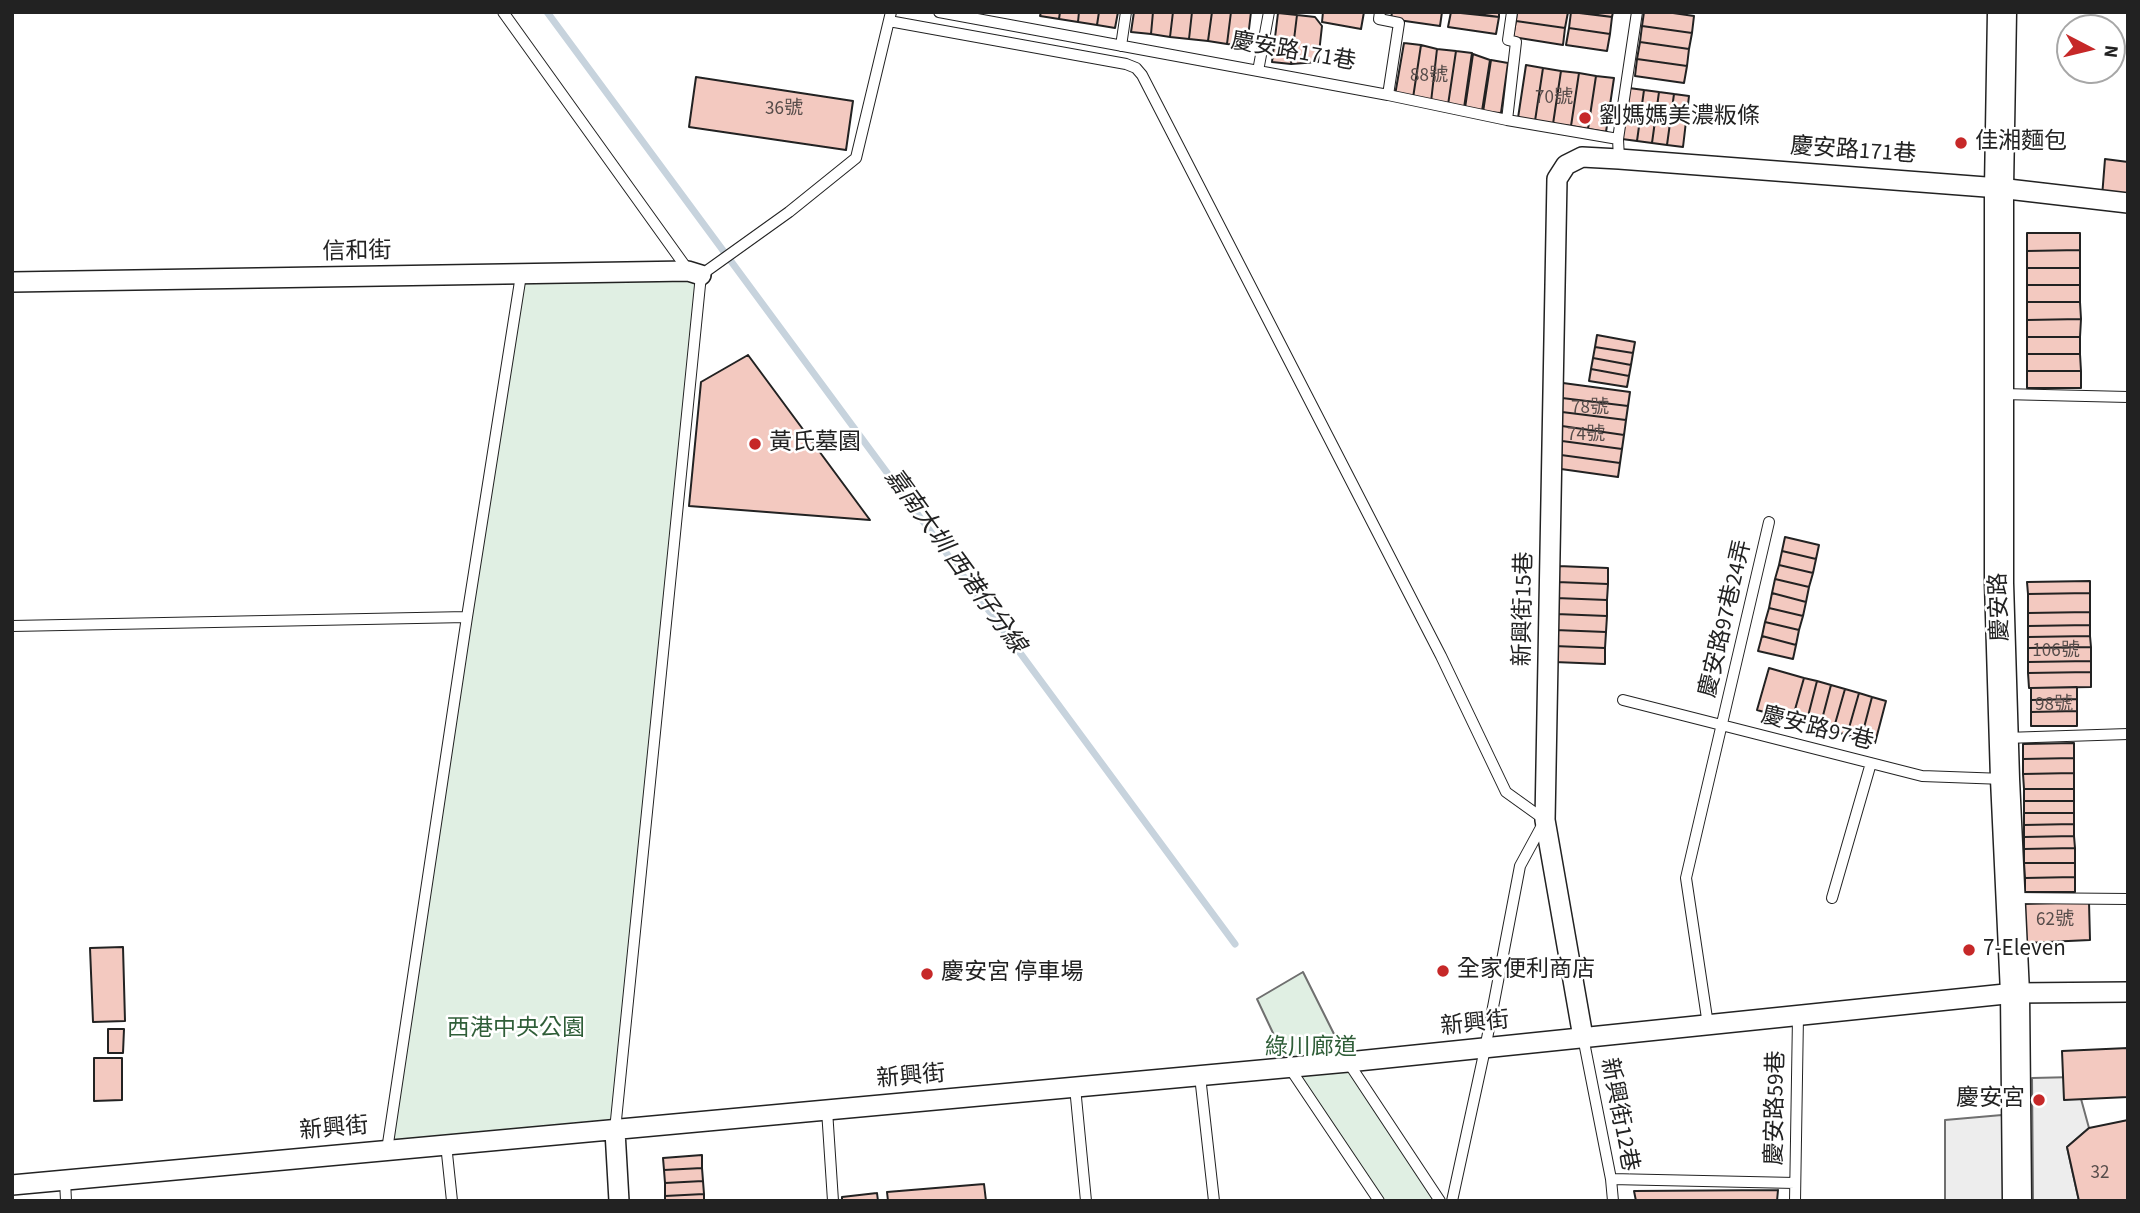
<!DOCTYPE html>
<html>
<head>
<meta charset="utf-8">
<style>
  body { margin:0 }
  #map { position:relative; width:2140px; height:1213px; overflow:hidden; background:#fff; font-family:"Source Sans 3",sans-serif }
  canvas { display:block }
  .frame { position:absolute; inset:0; border:14px solid #222; pointer-events:none }
  .north { position:absolute; left:2056px; top:14px; width:70px; height:70px; box-sizing:border-box; background:#fff; border:2px solid #a7a7a7; border-radius:50%; rotate:97deg; font-size:19px; font-weight:700; line-height:28px; text-align:center; color:#222 }
  .north::after { content:''; display:block; margin:auto; width:24px; height:32px; background:#c62828; clip-path:polygon(50% 0,100% 100%,50% 72%,0 100%) }
</style>
</head>
<body>
<div id="map">
<canvas width="2140" height="1213"></canvas>
<div class="frame"></div>
<div class="north">N</div>
</div>
<script>
const context = document.querySelector('canvas').getContext('2d');
context.lineJoin = 'round';
function paint(path, color) { context.fillStyle = color; context.fill(path, 'evenodd'); }
const poly = rows => new Path2D(rows.map(r => 'M' + r).join(''));
function trace(path, color, width, dash) { context.strokeStyle = color; context.lineWidth = width; context.lineCap = dash ? 'butt' : 'round'; context.setLineDash(dash || []); context.stroke(path); }
function write(font, color, halo, rows, align = 'center') {
  context.font = font + ' "Source Sans 3","Noto Sans TC",sans-serif'; context.lineWidth = 5; context.setLineDash([]); context.textBaseline = 'middle'; context.strokeStyle = halo; context.fillStyle = color; for (const [text, x, y, turn = 0] of rows) {
    context.save(); context.translate(x, y); context.rotate((+turn || 0) * Math.PI / 180); context.textAlign = isNaN(turn) ? turn : align; if (halo) context.strokeText(text, 0, 0); context.fillText(text, 0, 0); context.restore();
  }
}
const green = poly([
  [521,275,701,275,615,1131,387,1150,521,275],
  [1303,972,1348,1062,1440,1201,1379,1201,1289,1067,1257,999,1303,972]
]);
const parking = poly([
  [2075,1077,2089,1128,2067,1147,2079,1201,2033,1201,2032,1078,2075,1077],
  [2002,1115,2003,1201,1945,1201,1945,1120,2002,1115]
]);
const stream = poly([
  [547,12,1235,944]
]);
const building = poly([
  [1041,12,1060,12,1059,19,1040,16,1041,12],
  [1060,12,1079,12,1078,22,1059,19,1060,12],
  [1079,12,1099,12,1097,25,1078,22,1079,12],
  [1099,12,1118,12,1115,28,1097,25,1099,12],
  [1134,12,1153,12,1151,34,1131,32,1134,12],
  [1153,12,1173,12,1170,37,1151,34,1153,12],
  [1173,12,1192,12,1189,39,1170,37,1173,12],
  [1192,12,1212,12,1208,41,1189,39,1192,12],
  [1212,12,1231,12,1227,44,1208,41,1212,12],
  [1231,12,1251,12,1247,46,1227,44,1231,12],
  [1323,12,1364,12,1361,29,1322,22,1323,12],
  [1392,12,1442,12,1440,26,1391,19,1392,12],
  [1451,12,1499,17,1496,34,1448,27,1451,12],
  [1464,12,1499,12,1499,17,1464,12],
  [1517,12,1568,12,1565,28,1516,21,1517,12],
  [1571,12,1612,17,1610,34,1569,28,1571,12],
  [1577,12,1613,12,1612,17,1577,12],
  [1644,12,1666,12,1694,16,1692,33,1642,26,1644,12],
  [1278,13,1297,15,1291,64,1272,62,1278,13],
  [1297,15,1315,17,1322,26,1318,62,1291,64,1297,15],
  [1516,21,1565,28,1563,45,1513,37,1516,21],
  [1642,26,1692,33,1689,49,1640,42,1642,26],
  [1569,28,1610,34,1607,51,1566,45,1569,28],
  [1640,42,1689,49,1687,66,1637,59,1640,42],
  [1404,43,1421,45,1413,98,1395,95,1404,43],
  [1421,45,1437,49,1431,102,1413,98,1421,45],
  [1437,49,1456,51,1448,105,1431,102,1437,49],
  [1456,51,1472,53,1464,108,1448,105,1456,51],
  [1473,54,1490,60,1482,111,1465,108,1473,54],
  [1637,59,1687,66,1684,83,1635,76,1637,59],
  [1491,60,1508,63,1501,113,1483,112,1491,60],
  [1526,65,1543,68,1535,121,1518,118,1526,65],
  [1543,68,1561,71,1553,124,1535,121,1543,68],
  [1561,71,1579,73,1571,126,1553,124,1561,71],
  [1579,73,1596,76,1588,129,1571,126,1579,73],
  [1596,76,1614,78,1606,132,1588,129,1596,76],
  [696,77,853,101,846,150,689,127,696,77],
  [1629,88,1644,90,1637,141,1622,139,1629,88],
  [1644,90,1659,92,1652,143,1637,141,1644,90],
  [1659,92,1674,94,1667,145,1652,143,1659,92],
  [1674,94,1689,96,1683,147,1667,145,1674,94],
  [2105,159,2128,162,2128,199,2102,197,2105,159],
  [2027,233,2080,233,2080,250,2027,251,2027,233],
  [2080,250,2080,268,2027,268,2027,251,2080,250],
  [2027,268,2080,268,2080,285,2027,285,2027,268],
  [2027,285,2080,285,2080,302,2027,302,2027,285],
  [2027,302,2080,302,2081,319,2027,320,2027,302],
  [2081,319,2080,337,2027,337,2027,320,2081,319],
  [1597,335,1635,342,1633,353,1595,347,1597,335],
  [2027,337,2080,337,2080,354,2027,354,2027,337],
  [1595,347,1633,353,1631,365,1593,358,1595,347],
  [2027,354,2080,354,2081,371,2027,371,2027,354],
  [748,355,870,520,689,506,701,382,748,355],
  [1593,358,1631,365,1629,376,1591,369,1593,358],
  [1591,369,1629,376,1627,387,1589,381,1591,369],
  [2027,371,2081,371,2081,388,2027,388,2027,371],
  [1563,383,1630,392,1628,406,1562,398,1563,383],
  [1562,398,1628,406,1626,420,1562,412,1562,398],
  [1562,412,1626,420,1624,435,1562,426,1562,412],
  [1562,426,1624,435,1622,449,1562,441,1562,426],
  [1562,441,1622,449,1620,463,1561,455,1562,441],
  [1561,455,1620,463,1618,477,1561,469,1561,455],
  [1785,537,1819,545,1816,559,1782,551,1785,537],
  [1782,551,1816,559,1813,573,1779,565,1782,551],
  [1779,565,1813,573,1809,587,1775,579,1779,565],
  [1558,566,1608,568,1608,584,1557,582,1558,566],
  [1775,579,1809,587,1806,602,1772,593,1775,579],
  [2090,581,2090,593,2028,594,2027,582,2090,581],
  [1557,582,1608,584,1607,600,1556,598,1557,582],
  [1772,593,1806,602,1803,616,1769,608,1772,593],
  [2090,593,2090,612,2028,613,2028,594,2090,593],
  [1556,598,1607,600,1607,616,1556,614,1556,598],
  [1769,608,1803,616,1799,630,1765,622,1769,608],
  [2090,612,2090,625,2028,626,2028,613,2090,612],
  [1556,614,1607,616,1606,632,1555,630,1556,614],
  [1765,622,1799,630,1796,645,1762,636,1765,622],
  [2090,625,2090,636,2028,637,2028,626,2090,625],
  [1555,630,1606,632,1605,648,1554,646,1555,630],
  [1762,636,1796,645,1793,659,1758,651,1762,636],
  [2090,636,2091,647,2028,648,2028,637,2090,636],
  [1554,646,1605,648,1605,664,1554,662,1554,646],
  [2091,647,2091,661,2028,662,2028,648,2091,647],
  [2091,661,2091,672,2028,673,2028,662,2091,661],
  [1769,668,1804,678,1792,720,1757,710,1769,668],
  [2091,672,2091,687,2029,688,2028,673,2091,672],
  [1804,678,1817,681,1806,724,1792,720,1804,678],
  [1817,681,1831,685,1820,727,1806,724,1817,681],
  [1831,685,1845,689,1833,731,1820,727,1831,685],
  [2077,687,2077,699,2031,700,2031,688,2077,687],
  [1845,689,1859,693,1847,735,1833,731,1845,689],
  [1859,693,1872,697,1861,739,1847,735,1859,693],
  [1872,697,1886,701,1875,743,1861,739,1872,697],
  [2077,699,2077,711,2031,712,2031,700,2077,699],
  [2077,711,2077,726,2031,726,2031,712,2077,711],
  [2074,743,2074,758,2023,759,2023,744,2074,743],
  [2074,758,2074,773,2023,774,2023,759,2074,758],
  [2074,773,2074,789,2024,789,2023,774,2074,773],
  [2024,789,2074,789,2074,801,2024,801,2024,789],
  [2024,801,2074,801,2074,813,2024,813,2024,801],
  [2024,813,2074,813,2074,824,2024,825,2024,813],
  [2074,824,2074,836,2024,837,2024,825,2074,824],
  [2074,836,2075,848,2024,849,2024,837,2074,836],
  [2075,848,2075,863,2024,863,2024,849,2075,848],
  [2024,863,2075,863,2075,877,2025,878,2024,863],
  [2075,877,2075,892,2025,892,2025,878,2075,877],
  [2089,902,2090,940,2025,943,2023,904,2089,902],
  [123,947,125,1021,93,1022,90,948,123,947],
  [108,1029,124,1029,123,1053,108,1053,108,1029],
  [2128,1048,2128,1097,2064,1100,2062,1051,2128,1048],
  [94,1058,122,1058,122,1100,94,1101,94,1058],
  [2128,1120,2128,1201,2079,1201,2067,1147,2089,1128,2128,1120],
  [702,1155,702,1168,664,1170,663,1158,702,1155],
  [702,1168,703,1181,665,1183,664,1170,702,1168],
  [703,1181,704,1194,665,1196,665,1183,703,1181],
  [984,1184,986,1201,888,1201,887,1192,984,1184],
  [1778,1190,1777,1201,1636,1201,1634,1191,1778,1190],
  [877,1193,878,1201,842,1201,842,1197,877,1193],
  [704,1194,704,1201,665,1201,665,1196,704,1194]
]);
const lane = poly([
  [503,12,688,270],
  [939,12,1388,95,1507,120,1618,139,1619,159],
  [1380,12,1379,19,1399,23,1388,95],
  [889,21,1126,64,1136,68,1142,75,1441,656,1506,792,1545,820,1520,866,1485,1049,1452,1201],
  [1121,46,1126,12],
  [1258,71,1269,12],
  [1507,120,1516,42,1508,40,1512,12],
  [1618,139,1637,12],
  [2002,394,2128,397],
  [12,626,467,617],
  [1623,700,1922,776,2004,779],
  [2005,738,2128,734],
  [1832,898,1871,763],
  [2013,898,2128,899],
  [1708,1025,1686,878,1769,522],
  [1583,1037,1611,1179,1613,1201],
  [1348,1062,1440,1201],
  [1289,1067,1379,1201],
  [1200,1076,1214,1201],
  [1075,1087,1086,1201],
  [827,1110,833,1201],
  [615,1130,701,275,789,212,856,158,891,12],
  [446,1144,452,1201],
  [387,1150,467,617,521,275],
  [1611,1179,1795,1183],
  [65,1180,66,1201],
  [1795,1201,1798,1016]
]);
const street = poly([
  [12,282,688,271,701,275],
  [1583,1037,1545,820,1557,179,1566,165,1582,157,1619,159,1999,188,2128,203],
  [615,1131,619,1201],
  [12,1185,1348,1062,2015,993,2128,992]
]);
const secondary = poly([
  [2002,12,1999,188,1999,583,2005,779,2015,993,2017,1201]
]);
const markers = [
  [1585,118,7,"#c62828"],
  [1961,143,7,"#c62828"],
  [755,444,7,"#c62828"],
  [1969,950,7,"#c62828"],
  [1443,971,7,"#c62828"],
  [927,974,7,"#c62828"],
  [2039,1100,7,"#c62828"]
];
const numberNames = [
  ["88號",1429,77],
  ["70號",1554,99],
  ["36號",784,110],
  ["78號",1590,409],
  ["74號",1586,436],
  ["106號",2056,652],
  ["98號",2054,706],
  ["62號",2055,921],
  ["32",2100,1174]
];
const streetNames = [
  ["慶安路171巷",1293,53,10],
  ["慶安路171巷",1853,152,4],
  ["信和街",357,253,-1],
  ["慶安路",2001,607,-92],
  ["新興街15巷",1525,609,-89],
  ["慶安路97巷24弄",1727,619,-77],
  ["慶安路97巷",1817,730,14],
  ["新興街",1475,1025,-6],
  ["新興街",911,1078,-5],
  ["慶安路59巷",1777,1108,-89],
  ["新興街12巷",1618,1115,79],
  ["新興街",334,1130,-5]
];
const poiNames = [
  ["劉媽媽美濃粄條",1599,118],
  ["佳湘麵包",1975,143],
  ["黃氏墓園",769,444],
  ["7-Eleven",1983,950],
  ["全家便利商店",1457,971],
  ["慶安宮 停車場",941,974],
  ["慶安宮",2025,1100,"right"]
];
const parkNames = [
  ["西港中央公園",516,1030],
  ["綠川廊道",1311,1049]
];
const waterNames = [
  ["嘉南大圳 西港仔分線",954,562,54]
];
paint(green, '#e0efe3');
trace(green, '#6f6f6f', 2);
paint(parking, '#ededed');
trace(parking, '#6f6f6f', 2);
trace(stream, '#c7d3dd', 7);
paint(building, '#f3c9c0');
trace(building, '#222', 2);
trace(lane, '#222', 12);
trace(street, '#222', 22);
trace(secondary, '#222', 31);
trace(lane, '#fff', 10);
trace(street, '#fff', 19);
trace(secondary, '#fff', 28);
for (const [x, y, r, color] of markers) { const dot = new Path2D(); dot.arc(x, y, r, 0, 2 * Math.PI); context.fillStyle = color; context.fill(dot); trace(dot, '#fff', 2.5); }
write('19px', '#564c4a', null, numberNames);
write('23px', '#222', '#fff', streetNames);
write('23px', '#222', '#fff', poiNames, 'left');
write('23px', '#2f5e38', '#fff', parkNames);
write('italic 24px', '#222', '#fff', waterNames);
</script>
</body>
</html>
